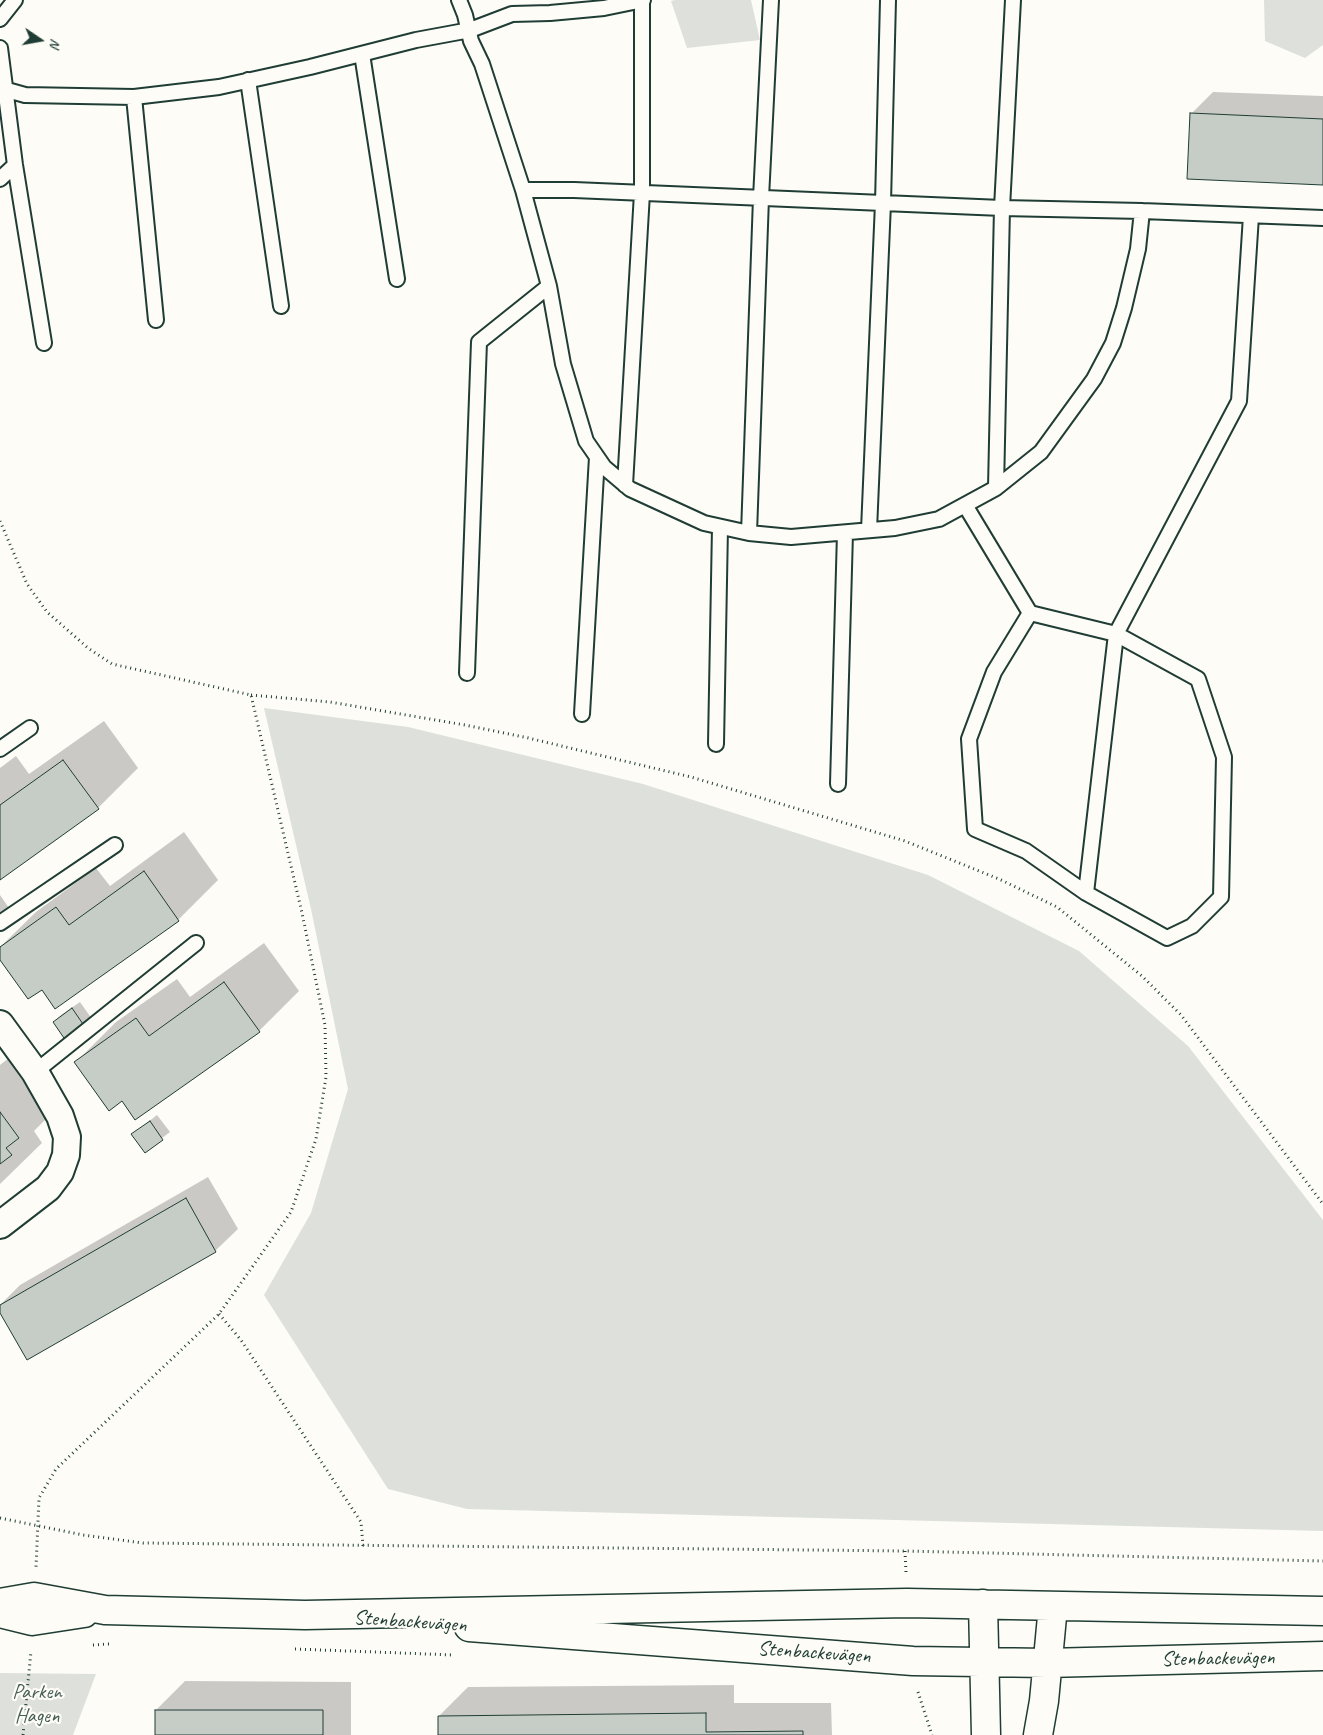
<!DOCTYPE html>
<html>
<head>
<meta charset="utf-8">
<style>
  body { margin:0 }
  #map { position:relative; width:1323px; height:1735px; overflow:hidden; background:#fdfcf7; font-family:Caveat,sans-serif }
  canvas { display:block }
  .north { position:absolute; left:15px; top:15px; width:50px; height:50px; -webkit-text-stroke:4px #fdfcf7; paint-order:stroke; rotate:102deg; font-size:14px; font-weight:700; line-height:20px; text-align:center; color:#1f3d34 }
  .north::after { content:''; display:block; margin:auto; width:18px; height:22px; background:#1f3d34; clip-path:polygon(50% 0,100% 100%,50% 72%,0 100%) }
</style>
</head>
<body>
<div id="map">
<canvas width="1323" height="1735"></canvas>
<div class="north">N</div>
</div>
<script>
const context = document.querySelector('canvas').getContext('2d');
context.lineJoin = 'round';
function paint(path, color) { context.fillStyle = color; context.fill(path, 'evenodd'); }
const poly = rows => new Path2D(rows.map(r => 'M' + r).join(''));
function trace(path, color, width, dash) { context.strokeStyle = color; context.lineWidth = width; context.lineCap = dash ? 'butt' : 'round'; context.setLineDash(dash || []); context.stroke(path); }
function write(font, color, halo, rows, align = 'center') {
  context.font = font + ' Caveat,sans-serif'; context.lineWidth = 4.5; context.setLineDash([]); context.textBaseline = 'middle'; context.strokeStyle = halo; context.fillStyle = color; for (const [text, x, y, turn = 0] of rows) {
    context.save(); context.translate(x, y); context.rotate((+turn || 0) * Math.PI / 180); context.textAlign = isNaN(turn) ? turn : align; if (halo) context.strokeText(text, 0, 0); context.fillText(text, 0, 0); context.restore();
  }
}
const green = poly([
  [675,0,751,0,760,40,687,48,671,1],
  [1264,0,1323,0,1323,45,1305,58,1265,41],
  [264,708,408,727,643,784,928,875,1079,951,1188,1046,1323,1220,1323,1531,467,1509,388,1489,264,1295,311,1213,348,1089,311,909],
  [0,1673,96,1674,73,1735,0,1735]
]);
const shadow = poly([
  [1213,92,1323,96,1323,183,1191,114],
  [104,721,138,768,98,808,0,878,0,768,16,756,29,774],
  [184,832,218,880,178,920,56,1007,42,988,0,958,0,947,36,912,96,868,110,886],
  [0,895,9,908,0,917],
  [264,943,299,991,259,1031,122,1099,76,1062,116,1022,177,979,190,997],
  [80,1002,92,1019,85,1026,54,1022,61,1015],
  [10,1057,51,1114,34,1131,42,1143,0,1184,0,1065],
  [157,1115,170,1132,145,1151,133,1134],
  [208,1177,238,1229,215,1251,28,1359,0,1310,0,1305,20,1285],
  [185,1681,351,1682,351,1735,156,1735,156,1710],
  [734,1685,734,1703,831,1703,832,1735,439,1735,439,1716,468,1687]
]);
const building = poly([
  [1190,113,1323,119,1323,185,1187,179,1190,113],
  [63,760,99,809,0,880,0,805,63,760],
  [144,871,179,921,55,1009,42,990,28,999,0,960,0,947,56,907,69,925,144,871],
  [224,982,260,1032,135,1120,122,1101,109,1111,74,1062,136,1018,149,1036,224,982],
  [72,1008,85,1027,66,1041,53,1022,72,1008],
  [0,1112,19,1138,6,1148,12,1155,0,1164,0,1112],
  [150,1121,163,1140,145,1153,131,1134,150,1121],
  [186,1198,216,1252,27,1360,0,1313,0,1305,186,1198],
  [155,1710,323,1710,323,1735,155,1735,155,1710],
  [706,1713,706,1732,803,1731,803,1735,438,1735,438,1716,706,1713]
]);
const path = poly([
  [0,521,27,584,47,612,88,648,112,664,251,695,302,913,325,1025,326,1077,316,1139,291,1212,219,1314,56,1469,39,1498,36,1567],
  [251,695,330,702,465,725,524,737,691,777,905,841,999,879,1057,907,1142,976,1181,1015,1323,1204],
  [219,1314,241,1340,361,1522,363,1546],
  [0,1518,83,1535,143,1543,905,1551,1323,1561],
  [905,1551,906,1573],
  [93,1645,109,1644],
  [295,1649,454,1655],
  [918,1692,932,1735],
  [23,1735,31,1651]
]);
const service = poly([
  [459,0,465,15,471,41,482,64,523,190,549,286,563,364,586,441,604,467,630,489,704,523,749,533,791,537,895,528,939,519,996,488,1041,452,1094,379,1113,343,1124,308,1138,249,1142,211],
  [0,19,15,0],
  [0,48,15,165,44,343],
  [362,54,397,279],
  [248,80,281,306],
  [0,88,25,95,134,97,219,87,310,67,416,40,470,30,512,14,550,13,604,8,643,0],
  [134,97,156,320],
  [0,179,15,165],
  [523,190,574,190,1002,208,1142,211,1323,218],
  [625,485,642,193,642,0],
  [996,488,1002,208,1013,0],
  [965,505,1030,613,1116,634,1198,679,1224,757,1221,897,1192,926,1167,938,1086,893,1026,851,975,829,969,739,994,672,1030,613],
  [869,530,883,203,888,0],
  [749,533,761,198,771,0],
  [467,673,479,342,549,286],
  [582,714,597,457],
  [716,744,720,527],
  [0,749,30,728],
  [838,784,845,533],
  [1086,893,1116,634,1239,401,1251,216],
  [0,923,115,845],
  [35,1072,196,943]
]);
const minor = poly([
  [0,1024,35,1072,60,1116,67,1137,66,1155,60,1172,48,1188,0,1225]
]);
const tertiary = poly([
  [0,1603,34,1597,105,1610,305,1615,907,1603,1323,1611],
  [983,1604,986,1735],
  [0,1613,32,1621,84,1613],
  [469,1627,913,1661,1047,1663,1323,1656],
  [1038,1735,1044,1701,1053,1606]
]);
const streetNames = [
  ["Stenbackevägen",410,1622,4],
  ["Stenbackevägen",814,1653,4],
  ["Stenbackevägen",1218,1659,-1]
];
const parkNames = [
  ["Parken",37,1692],
  ["Hagen",37,1716]
];
paint(green, '#dde0db');
paint(shadow, '#0003');
paint(building, '#c6cdc7');
trace(building, '#1f3d34', 1);
trace(service, '#1f3d34', 18);
trace(minor, '#1f3d34', 30);
trace(tertiary, '#1f3d34', 31);
trace(path, '#1f3d34', 3, [1, 4]);
trace(service, '#fdfcf7', 14);
trace(minor, '#fdfcf7', 26);
trace(tertiary, '#fdfcf7', 28);
write('21px', '#1f3d34', '#fdfcf7', streetNames);
write('21px', '#455e55', '#fdfcf7', parkNames);
</script>
</body>
</html>
